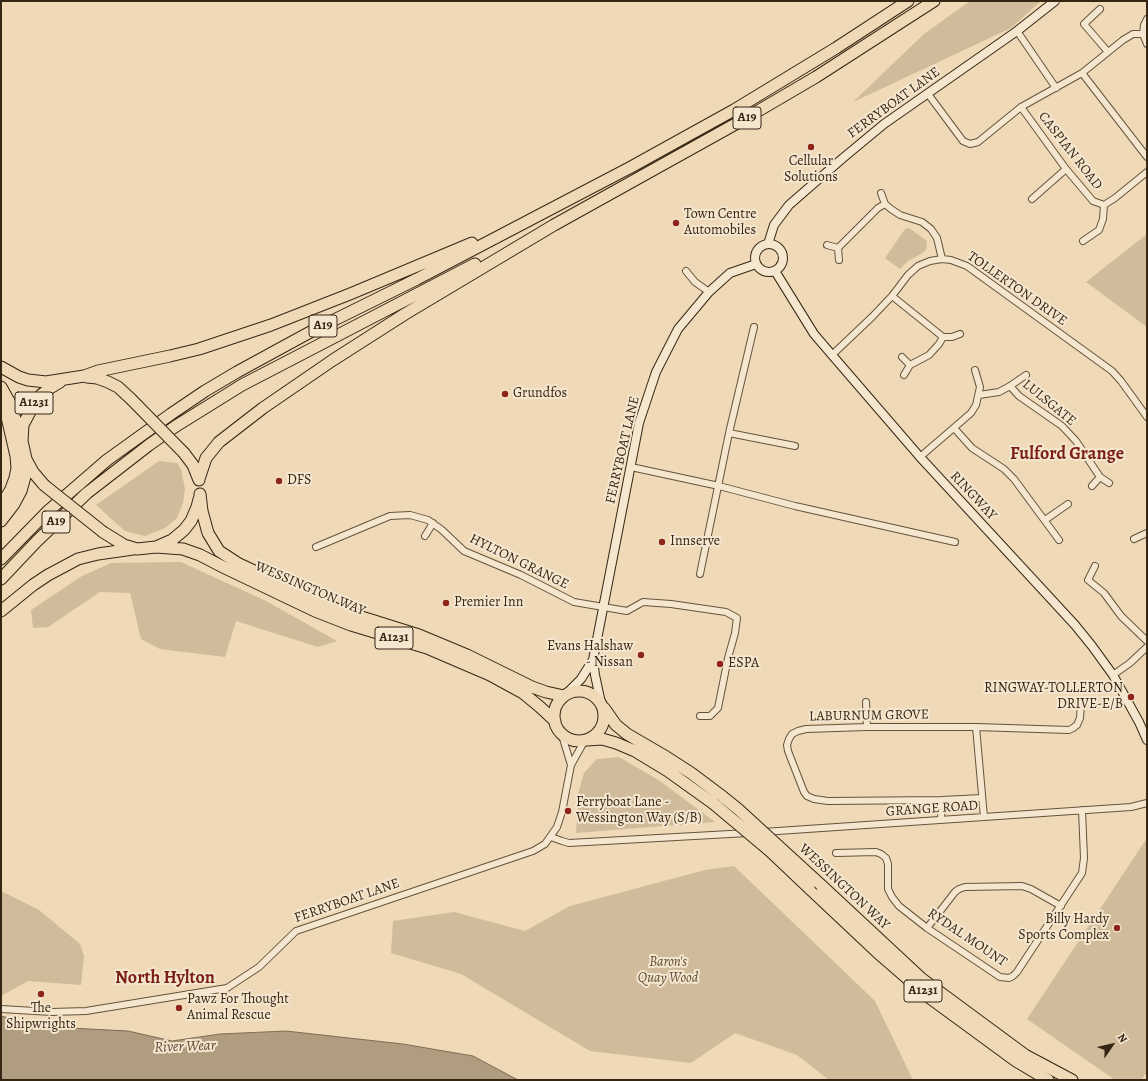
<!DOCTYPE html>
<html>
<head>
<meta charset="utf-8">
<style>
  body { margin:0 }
  #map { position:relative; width:1148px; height:1081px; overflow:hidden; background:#efd9b6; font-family:Alegreya,serif }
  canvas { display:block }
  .frame { position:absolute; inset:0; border:2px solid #362714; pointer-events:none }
  .north { position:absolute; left:1092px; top:1025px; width:40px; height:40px; -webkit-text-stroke:3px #f5e6d0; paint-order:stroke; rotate:56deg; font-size:11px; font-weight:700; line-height:16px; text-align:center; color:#362714 }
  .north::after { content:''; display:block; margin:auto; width:14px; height:18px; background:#362714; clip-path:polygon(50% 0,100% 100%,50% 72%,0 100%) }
</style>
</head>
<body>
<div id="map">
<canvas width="1148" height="1081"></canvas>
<div class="frame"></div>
<div class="north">N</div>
</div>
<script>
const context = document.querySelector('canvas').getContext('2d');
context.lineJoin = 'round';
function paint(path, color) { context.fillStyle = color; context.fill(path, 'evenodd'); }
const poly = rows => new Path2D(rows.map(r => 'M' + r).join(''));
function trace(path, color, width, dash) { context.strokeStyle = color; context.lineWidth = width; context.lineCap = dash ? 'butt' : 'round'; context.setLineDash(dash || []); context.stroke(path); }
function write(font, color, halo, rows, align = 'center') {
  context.font = font + ' Alegreya,serif'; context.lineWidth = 4; context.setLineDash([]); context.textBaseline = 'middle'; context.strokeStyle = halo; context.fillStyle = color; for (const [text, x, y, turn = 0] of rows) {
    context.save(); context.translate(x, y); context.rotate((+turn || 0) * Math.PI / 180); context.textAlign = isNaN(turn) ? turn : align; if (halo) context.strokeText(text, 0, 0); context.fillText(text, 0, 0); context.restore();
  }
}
const green = poly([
  [970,1,1041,1,1011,28,853,102,924,34],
  [909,228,927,241,926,250,921,254,908,261,900,269,885,258,905,229],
  [1147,234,1147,327,1086,282],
  [159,461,177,463,181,469,185,489,183,503,177,518,165,528,145,536,125,531,96,505],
  [181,562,266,601,337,641,318,647,236,621,225,657,160,649,141,639,130,593,100,592,48,627,33,628,31,610,82,576,111,563],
  [619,757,660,781,715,822,576,833,579,791,584,773,597,759],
  [1147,838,1147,1072,1141,1080,1115,1080,1027,1019],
  [734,866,875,1001,913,1080,829,1080,797,1055,735,1033,691,1063,590,1051,461,974,391,953,393,921,454,912,525,931,570,906,705,870],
  [1,891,39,910,80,944,84,956,81,985,28,981,1,996]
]);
const water = poly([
  [1,1016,48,1028,70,1028,128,1031,172,1041,220,1034,286,1031,403,1044,473,1056,518,1080,13,1080,1,1079,1,1016]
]);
const street = poly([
  [1100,9,1084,24,1108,52],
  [1147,19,1144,25,1143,34,1147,44],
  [1017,31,1056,88],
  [1082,73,1147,157],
  [928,94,963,141,970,144,978,142,1021,107,1082,73,1123,40,1133,34,1143,34],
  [1021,107,1066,169,1093,201,1104,205,1115,198,1147,172],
  [881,193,885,204],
  [1032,199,1066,169],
  [1083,241,1099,230,1103,219,1104,205],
  [827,245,838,248],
  [839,260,838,248,878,208,885,204,891,209,900,215,922,222,931,229,937,238,942,259],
  [686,271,695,282,709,292],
  [892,296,943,337,939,344,929,355,910,365,904,375],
  [943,337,952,337,960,334],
  [832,355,872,317,892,296,908,275,918,266,930,261,942,259,951,260,967,266,1112,371,1121,381,1147,417],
  [902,357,910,365],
  [1010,386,1019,396,1062,426,1076,441,1100,477,1109,483],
  [979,395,999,392,1010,386,1026,375],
  [954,428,972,448,1004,469,1014,479,1059,540],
  [729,433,795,446],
  [920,457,971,413,976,405,980,387,975,370],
  [631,467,719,486,795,506,955,542],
  [1092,486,1100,477],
  [1045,520,1068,504],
  [425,536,433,523],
  [1134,539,1147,533],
  [316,547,390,516,410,515,428,520,442,530,464,551,521,575,574,602,627,611,643,602,671,604,726,612,737,618,735,633,728,658,718,708,710,716,700,716],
  [1095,566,1088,580,1104,593,1121,616,1147,641],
  [700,574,729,433,754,327],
  [1113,675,1130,663,1147,647],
  [866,702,867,727],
  [976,727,1069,730,1073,728,1077,725,1080,718,1081,703],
  [561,732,571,765],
  [982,798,942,800,828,801,814,799,807,796,804,792,788,751,787,745,789,739,792,734,798,731,806,729,867,727,976,727,984,817],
  [941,820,942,800],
  [763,832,1131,807,1147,803],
  [551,837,562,841,569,843,748,833],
  [836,853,876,852,881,854,886,858,888,864,888,889,892,897,899,906,927,928,1000,977,1009,978,1013,976,1017,972,1082,873,1084,858,1082,810],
  [927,928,955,892,959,889,965,887,1022,886,1031,889,1061,906],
  [1,1009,52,1012,86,1011,227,988,259,967,296,931,533,851,545,844,557,827,562,812,571,765,585,740]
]);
const secondary = poly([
  '755 258a14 14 0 1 1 28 0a14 14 0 1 1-28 0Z',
  [768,244,774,225,789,205,843,158,884,124,1017,31,1055,1],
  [775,271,814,334,832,355,920,457,1075,625,1092,646,1113,675,1139,722,1147,740],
  [566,694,581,679,593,660],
  [601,703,595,675,593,660,639,423,656,372,678,329,709,292,730,273,756,264]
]);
const highway = poly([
  [1,367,19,377,28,380,46,382,84,376,98,371,170,356,199,349,271,325,350,294,472,243],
  [87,377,97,378,108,382,118,387,131,399],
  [1,387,10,403,20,435],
  [1,403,7,417,16,456,17,468,15,478,11,489,1,506],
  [184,453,193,465,199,480],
  [199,479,206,458,219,442,263,408,333,360,405,314,554,225,741,121,816,77,934,1],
  [44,485,33,472,26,459,22,441,23,425,34,404,41,395,50,388,60,382],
  [200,494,202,511,208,533,219,551,239,564,336,609,419,635,467,655,532,687,546,692,564,696],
  [1,521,14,504,21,491,26,473,26,460],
  [103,532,124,545,137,549,156,547,172,540,184,530,191,521,197,507,199,499],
  [156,547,183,549,200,555,225,568,315,611,351,625,427,648,490,675,523,693,540,707,555,721],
  [1,559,47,512,107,460,171,414,205,391,237,372,314,330,417,279,631,167,734,110,836,48,908,1],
  [1,579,37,541,87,493,149,445,176,426,242,385,475,264],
  [1,611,33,585,48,575,78,559,98,554,133,549],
  '554 716a25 25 0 1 1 50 0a25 25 0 1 1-50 0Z',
  [604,708,616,725,627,734,663,755,691,773,723,797],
  [587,740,602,739,616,743,635,751,668,771,714,804],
  [821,885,922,979,1025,1055,1072,1080],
  [809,888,877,952,930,998,1016,1061,1048,1080]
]);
const highwayBridge = poly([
  [131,399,184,453],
  [44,485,103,532],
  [723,797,738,809,821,885],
  [714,804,770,851,809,888]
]);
const markers = [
  [811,147,4,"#8f2418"],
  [676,223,4,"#8f2418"],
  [505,394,4,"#8f2418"],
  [279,481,4,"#8f2418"],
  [662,542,4,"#8f2418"],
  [446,603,4,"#8f2418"],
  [641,655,4,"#8f2418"],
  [720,664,4,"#8f2418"],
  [1131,697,4,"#8f2418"],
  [568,811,4,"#8f2418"],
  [1117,928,4,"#8f2418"],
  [41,994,4,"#8f2418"],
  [179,1008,4,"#8f2418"]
];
const shields = [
  [747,118,28],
  [323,326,28],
  [34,403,38],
  [56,522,28],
  [394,638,38],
  [923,991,38]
];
const shieldNames = [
  ["A19",747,118],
  ["A19",323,326],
  ["A1231",34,403],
  ["A19",56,522],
  ["A1231",394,638],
  ["A1231",923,991]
];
const streetNames = [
  ["FERRYBOAT LANE",894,103,-36],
  ["CASPIAN ROAD",1070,151,52],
  ["TOLLERTON DRIVE",1017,289,35],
  ["LULSGATE",1049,403,39],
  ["FERRYBOAT LANE",623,450,-77],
  ["RINGWAY",973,496,47],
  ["HYLTON GRANGE",519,562,26],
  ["WESSINGTON WAY",310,589,23],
  ["LABURNUM GROVE",869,716,-1],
  ["GRANGE ROAD",932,809,-4],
  ["WESSINGTON WAY",844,887,43],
  ["FERRYBOAT LANE",347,901,-19],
  ["RYDAL MOUNT",967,938,34]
];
const poiNames = [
  ["Cellular",811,162,"center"],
  ["Solutions",811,178,"center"],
  ["Town Centre",684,215],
  ["Automobiles",684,231],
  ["Grundfos",513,394],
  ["DFS",287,481],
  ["Innserve",670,542],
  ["Premier Inn",454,603],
  ["Evans Halshaw",633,647,"right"],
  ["- Nissan",633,663,"right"],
  ["ESPA",728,664],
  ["RINGWAY-TOLLERTON",1123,689,"right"],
  ["DRIVE-E/B",1123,705,"right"],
  ["Ferryboat Lane -",576,803],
  ["Wessington Way (S/B)",576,819],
  ["Billy Hardy",1109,920,"right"],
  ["Sports Complex",1109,936,"right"],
  ["Pawz For Thought",187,1000],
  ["Animal Rescue",187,1016],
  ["The",41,1009,"center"],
  ["Shipwrights",41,1025,"center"]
];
const parkNames = [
  ["Baron's",668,963],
  ["Quay Wood",668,979]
];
const waterNames = [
  ["River Wear",185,1047,-2]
];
const districtNames = [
  ["Fulford Grange",1067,455],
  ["North Hylton",165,979]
];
paint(green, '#d0bb9a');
paint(water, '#b09c7f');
trace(water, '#7f6d54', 1);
trace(street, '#64543c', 8);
trace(secondary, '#362714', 10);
trace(highway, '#362714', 13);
trace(street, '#f5e6d0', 6);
trace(secondary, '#f5e6d0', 8);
trace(highway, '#efd9b6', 11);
trace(highwayBridge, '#362714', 13, []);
trace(highwayBridge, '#efd9b6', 11);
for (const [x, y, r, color] of markers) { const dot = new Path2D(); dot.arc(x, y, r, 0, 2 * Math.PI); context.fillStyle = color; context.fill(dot); trace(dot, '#f5e6d0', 1.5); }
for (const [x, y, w] of shields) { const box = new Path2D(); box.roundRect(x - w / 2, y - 11, w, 22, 3); context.fillStyle = '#f5e6d0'; context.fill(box); trace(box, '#362714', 1); }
write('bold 13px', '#362714', null, shieldNames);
write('14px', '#362714', '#f5e6d0', streetNames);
write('14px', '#362714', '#f5e6d0', poiNames, 'left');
write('italic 14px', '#5c4c36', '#f5e6d0', parkNames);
write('italic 15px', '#5b4a34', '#f5e6d0', waterNames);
write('bold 18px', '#7a1f14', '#f5e6d0', districtNames);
</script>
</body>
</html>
